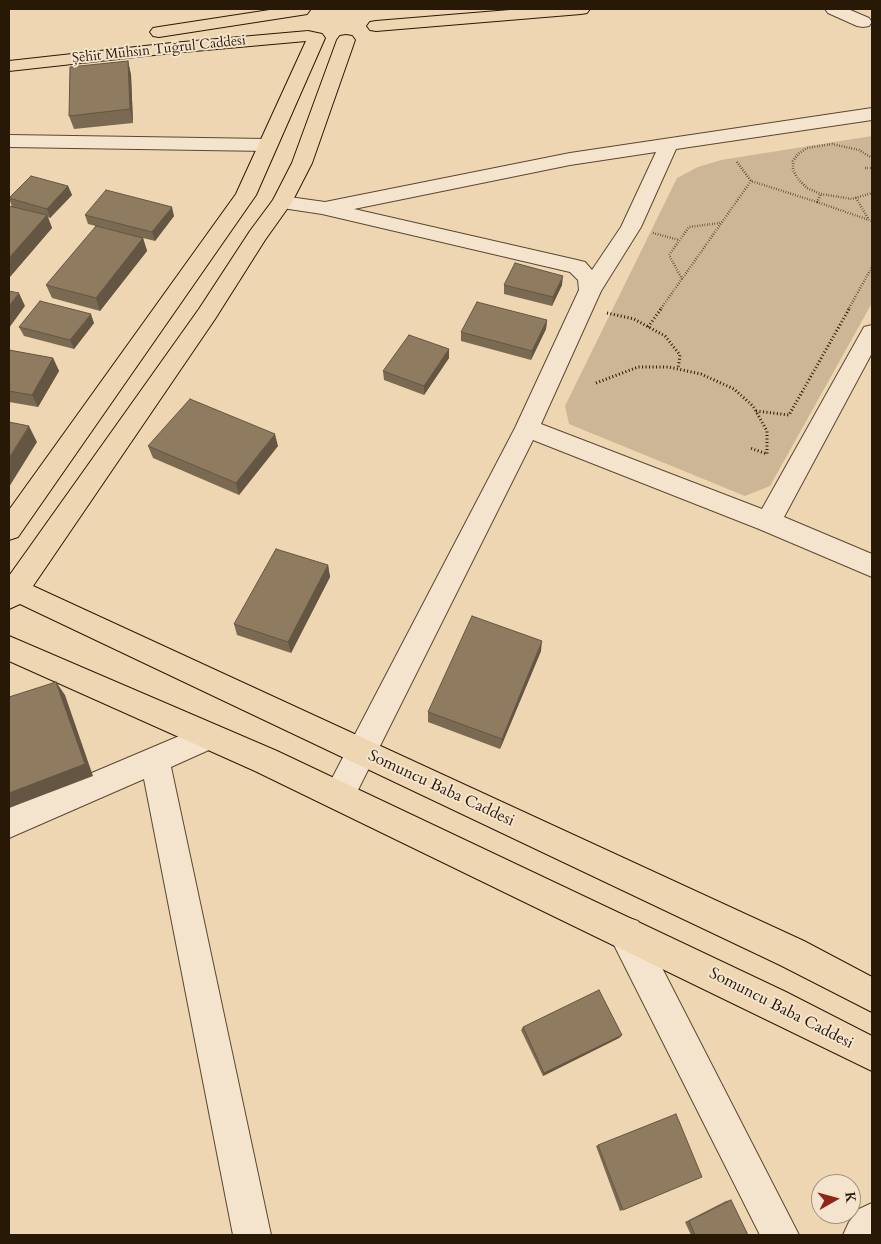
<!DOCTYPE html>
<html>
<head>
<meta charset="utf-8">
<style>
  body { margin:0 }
  #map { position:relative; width:881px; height:1244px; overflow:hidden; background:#efd6b2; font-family:Cardo,serif }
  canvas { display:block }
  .frame { position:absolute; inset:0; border:10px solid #281906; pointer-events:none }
  .north { position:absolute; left:811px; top:1174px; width:50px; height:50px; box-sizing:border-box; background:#f5e4cd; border:1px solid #a3937d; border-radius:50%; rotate:83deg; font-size:14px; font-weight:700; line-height:20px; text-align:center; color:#281906 }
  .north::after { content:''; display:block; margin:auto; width:18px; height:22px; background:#8f2418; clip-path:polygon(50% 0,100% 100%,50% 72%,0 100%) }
</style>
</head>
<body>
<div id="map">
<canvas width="881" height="1244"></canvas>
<div class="frame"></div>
<div class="north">K</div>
</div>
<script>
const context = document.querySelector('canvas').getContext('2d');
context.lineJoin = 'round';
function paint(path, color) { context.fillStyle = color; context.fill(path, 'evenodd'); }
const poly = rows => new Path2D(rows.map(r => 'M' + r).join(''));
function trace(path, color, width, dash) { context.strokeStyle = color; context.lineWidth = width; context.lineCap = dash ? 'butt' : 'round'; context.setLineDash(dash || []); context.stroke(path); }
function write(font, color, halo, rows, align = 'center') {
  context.font = font + ' Cardo,serif'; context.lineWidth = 4; context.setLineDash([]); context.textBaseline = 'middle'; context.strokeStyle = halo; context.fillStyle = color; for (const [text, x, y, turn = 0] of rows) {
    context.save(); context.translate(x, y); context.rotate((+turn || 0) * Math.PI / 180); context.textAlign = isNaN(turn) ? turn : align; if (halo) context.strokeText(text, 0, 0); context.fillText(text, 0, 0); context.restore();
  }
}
const green = poly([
  [872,136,872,303,770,486,745,496,569,424,565,406,677,178,698,167,721,160]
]);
const pathFar1 = poly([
  [872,158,859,150,832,144,807,148,798,154,793,161,793,170,798,179,807,188,821,194,852,199,872,193],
  [737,162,751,181,817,202,821,194],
  [865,168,872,168],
  [856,198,869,220,872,221],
  [817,202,869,220],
  [653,233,679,240],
  [682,279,669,255,689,227,720,223],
  [660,310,751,181],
  [848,310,872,267]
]);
const path = poly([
  [607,313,634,319,665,336,680,355,678,369],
  [648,327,661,309],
  [596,383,638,367,669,367,701,374,734,389,753,406,767,431,767,454,750,448],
  [756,411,789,415,849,309]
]);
const minor = poly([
  [825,9,848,9,869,18,872,22,869,26,863,27,857,26,828,13,825,9],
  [872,108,872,120,676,149,641,227,601,291,541,424,762,509,864,327,872,325,872,353,784,517,872,554,872,577,759,529,533,440,350,806,339,810,328,806,324,796,328,786,515,428,579,290,578,280,570,272,322,214,282,208,275,207,272,202,275,197,282,196,325,202,570,153,872,108],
  [656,152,621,227,592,270,585,262,577,260,354,209,570,165,656,152],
  [9,135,267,139,274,141,277,145,274,149,267,151,9,147,9,135],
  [210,723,220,727,225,736,220,745,171,767,271,1235,233,1235,144,779,9,838,9,808,210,723],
  [626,917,638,921,799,1235,760,1235,614,945,610,933,614,921,626,917],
  [872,1203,872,1235,843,1235,849,1222,859,1209,872,1203]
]);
const major = poly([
  [276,9,310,10,307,14,301,15,159,37,153,36,150,32,153,28,159,27,276,9],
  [522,9,590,9,587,13,581,14,376,31,370,30,367,26,370,22,376,21,522,9],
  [308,31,322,34,325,38,256,195,18,537,9,540,9,510,236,194,306,41,172,53,9,71,9,61,172,43,308,31],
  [346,35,352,36,355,40,312,163,292,202,265,240,215,319,33,586,804,941,872,977,872,1012,780,965,20,604,9,609,9,576,199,309,250,231,273,200,292,163,337,40,340,36,346,35],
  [9,636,277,751,786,992,872,1036,872,1071,255,771,9,661,9,636]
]);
const wall = poly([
  [128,61,131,75,133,123,74,129,69,116],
  [68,186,72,195,50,218,48,217,52,228,9,278,9,206,12,207,9,198],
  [85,215,174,216,155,241,143,238,147,251,100,311,52,298,46,285,119,232,88,224],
  [504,285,562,285,552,306,504,294],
  [547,320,546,329,531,360,461,341,461,332],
  [94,323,74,349,24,336,19,327],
  [449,349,449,358,424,395,384,380,383,371],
  [9,350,53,358,59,371,38,407,9,402],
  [148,446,278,446,239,495,153,458],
  [328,565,330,577,291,653,237,635,234,624],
  [541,651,500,749,428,722,428,712],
  [523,1027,622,1035,619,1038,543,1076,521,1030],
  [598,1145,623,1210,620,1211,596,1146],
  [731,1200,748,1235,691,1235,685,1222,726,1201]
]);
const shadedWall = poly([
  [128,61,131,75,133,123,130,109],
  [68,186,72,195,50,218,47,209],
  [172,207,174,216,155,241,152,232],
  [47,215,52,228,9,278,9,258],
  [143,238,147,251,100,311,96,298],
  [563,276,562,285,552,306,553,297],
  [19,293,25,306,9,328,9,306],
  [91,314,94,323,74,349,70,340],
  [547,320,546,329,531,360,532,351],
  [449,349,449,358,424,395,424,386],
  [53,358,59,371,38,407,32,395],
  [29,426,37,442,9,487,9,458],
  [275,434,278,446,239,495,236,483],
  [328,565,330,577,291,653,288,642],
  [542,641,541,651,500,749,502,739],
  [56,682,65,695,93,776,9,808,9,793],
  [622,1035,619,1038,543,1076,544,1073]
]);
const building = poly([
  [128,61,130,109,69,116,70,67,128,61],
  [31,176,68,186,47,209,9,198,31,176],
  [106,190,172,207,152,232,85,215,106,190],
  [9,206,47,215,9,258,9,206],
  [96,226,143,238,96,298,46,285,96,226],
  [515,263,563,276,553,297,504,285,515,263],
  [9,291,19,293,9,306,9,291],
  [40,301,91,314,70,340,19,327,40,301],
  [477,302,547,320,532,351,461,332,477,302],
  [409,335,449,349,424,386,383,371,409,335],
  [9,350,53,358,32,395,9,391,9,350],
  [190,399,275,434,236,483,148,446,190,399],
  [9,422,29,426,9,458,9,422],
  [276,549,328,565,288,642,234,624,276,549],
  [472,616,542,641,502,739,428,712,472,616],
  [56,682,85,764,9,793,9,697,56,682],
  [599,990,622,1035,544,1073,523,1027,599,990],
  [676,1114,702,1177,623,1210,598,1145,676,1114],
  [731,1200,748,1235,695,1235,689,1221,731,1200]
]);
const farStreetnames = [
  ["Şehit Muhsin Tuğrul Caddesi",159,50,-6]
];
const streetNames = [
  ["Somuncu Baba Caddesi",441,789,25],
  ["Somuncu Baba Caddesi",781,1009,27]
];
paint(green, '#cdb695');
trace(minor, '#5a4831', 2);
trace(major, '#281906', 2);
trace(pathFar1, '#281906', 2.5, [0.5, 2]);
trace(path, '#281906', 3, [1, 2.5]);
paint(minor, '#f5e4cd');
paint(major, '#efd6b2');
paint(wall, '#7b6a52');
paint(shadedWall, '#645642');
paint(building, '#8f7b5f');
trace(building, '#645642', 1);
write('14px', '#281906', '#f5e4cd', farStreetnames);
write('16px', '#281906', '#f5e4cd', streetNames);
</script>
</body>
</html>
